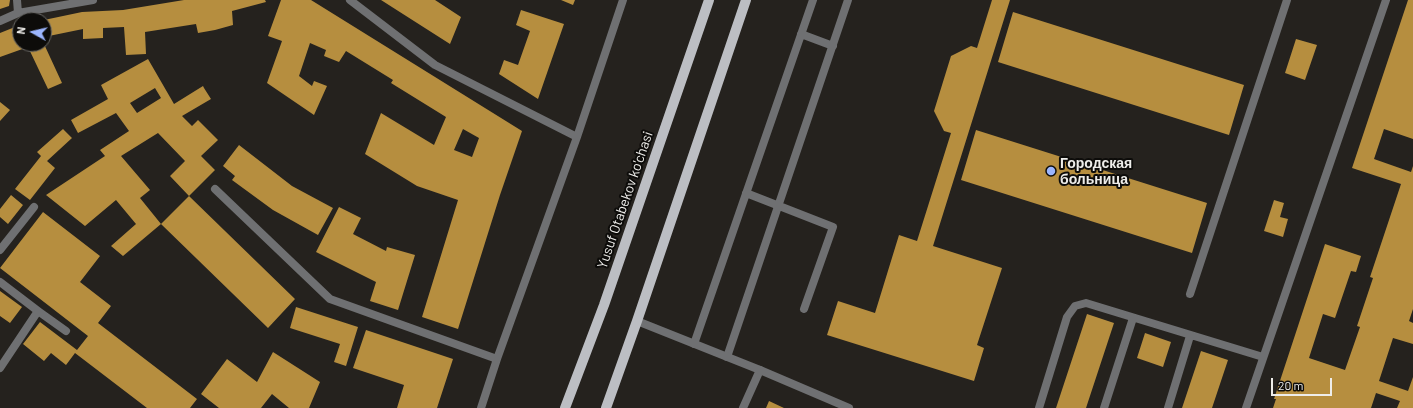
<!DOCTYPE html>
<html>
<head>
<meta charset="utf-8">
<style>
  body { margin:0 }
  #map { position:relative; width:1413px; height:408px; overflow:hidden; background:#25221e; font-family:Barlow,sans-serif }
  canvas { display:block }
  .north { position:absolute; left:12px; top:12px; width:40px; height:40px; box-sizing:border-box; background:#0d0c0a; border:1px solid #676664; border-radius:50%; rotate:278deg; font-size:11px; font-weight:700; line-height:16px; text-align:center; color:#eeedea }
  .north::after { content:''; display:block; margin:auto; width:14px; height:18px; background:#9bb5fd; clip-path:polygon(50% 0,100% 100%,50% 72%,0 100%) }
  .scale { position:absolute; left:1271px; top:378px; width:61px; height:18px; box-sizing:border-box; border:2px solid #eeedea; border-top:0; padding-left:5px; font-size:12px; line-height:14px; white-space:nowrap; color:#eeedea; -webkit-text-stroke:3px #0d0c0a; paint-order:stroke }
</style>
</head>
<body>
<div id="map">
<canvas width="1413" height="408"></canvas>
<div class="north">N</div>
<div class="scale">20 m</div>
</div>
<script>
const context = document.querySelector('canvas').getContext('2d');
context.lineJoin = 'round';
function paint(path, color) { context.fillStyle = color; context.fill(path, 'evenodd'); }
const poly = rows => new Path2D(rows.map(r => 'M' + r).join(''));
function trace(path, color, width, dash) { context.strokeStyle = color; context.lineWidth = width; context.lineCap = dash ? 'butt' : 'round'; context.setLineDash(dash || []); context.stroke(path); }
function write(font, color, halo, rows, align = 'center') {
  context.font = font + ' Barlow,sans-serif'; context.lineWidth = 4; context.setLineDash([]); context.textBaseline = 'middle'; context.strokeStyle = halo; context.fillStyle = color; for (const [text, x, y, turn = 0] of rows) {
    context.save(); context.translate(x, y); context.rotate((+turn || 0) * Math.PI / 180); context.textAlign = isNaN(turn) ? turn : align; if (halo) context.strokeText(text, 0, 0); context.fillText(text, 0, 0); context.restore();
  }
}
const building = poly([
  [0,0,10,0,9,6,0,9],
  [184,0,265,0,266,2,232,11,233,25,215,30,198,33,196,24,145,32,146,54,126,55,124,27,103,28,103,38,83,39,83,29,44,37,44,20,82,12,123,10],
  [281,0,311,0,522,131,500,195,458,329,422,317,458,200,417,186,365,154,381,113,434,145,446,117,391,83,393,80,346,51,339,62,324,56,326,50,310,43,299,76,312,86,314,81,327,86,314,115,267,83,282,41,268,36],
  [463,129,479,138,472,157,454,150],
  [381,0,435,0,461,17,450,44],
  [561,0,575,0,573,5],
  [992,0,1010,0,933,246,1002,268,977,345,984,348,974,381,827,335,838,301,875,313,899,235,917,241,951,133,944,131,934,111,951,56,971,46,977,48],
  [1408,0,1413,0,1413,139,1384,129,1374,159,1411,172,1413,166,1413,309,1409,321,1413,323,1413,344,1393,338,1379,381,1408,391,1413,377,1413,408,1397,408,1400,401,1376,393,1371,408,1273,408,1276,399,1274,399,1325,244,1361,256,1356,272,1351,271,1335,318,1323,314,1309,358,1345,370,1360,327,1357,326,1373,278,1370,277,1401,184,1352,168],
  [521,10,564,24,538,99,499,74,504,60,518,65,530,31,516,25],
  [1013,12,1244,85,1229,135,998,62],
  [20,25,20,44,44,44,62,83,48,89,28,47,0,57,0,33],
  [1296,39,1317,45,1305,80,1285,73],
  [148,59,174,104,203,86,204,88,211,99,182,116,192,126,198,120,218,140,201,156,215,170,189,196,170,176,185,161,158,133,121,156,150,190,140,198,161,224,123,256,111,246,136,224,116,200,85,226,46,195,105,156,100,150,129,131,116,113,78,133,71,120,108,99,101,85],
  [155,88,161,98,137,113,130,103],
  [0,102,10,110,0,121],
  [63,129,72,138,47,161,55,168,30,200,15,189,41,156,37,152],
  [976,130,1207,203,1192,253,961,180],
  [239,145,292,186,333,208,318,235,273,210,232,180,235,176,223,166],
  [11,195,23,205,8,224,0,217,0,209],
  [189,196,295,299,268,328,161,224],
  [1274,200,1284,203,1280,217,1288,219,1283,237,1264,231],
  [339,207,361,218,353,234,386,251,387,247,415,255,398,310,370,301,376,282,316,252],
  [43,212,100,256,80,282,111,306,98,323,197,399,190,408,147,408,75,353,66,365,51,353,44,361,23,344,40,322,77,350,88,336,0,268],
  [0,291,22,307,10,323,0,316],
  [296,307,358,327,346,366,334,362,340,344,290,328],
  [1087,314,1114,323,1086,408,1056,408],
  [366,330,453,359,437,408,397,408,404,385,353,368],
  [1145,333,1171,342,1163,367,1137,358],
  [1201,351,1228,360,1212,408,1182,408],
  [273,352,320,382,309,408,289,408,272,394,261,408,219,408,201,394,227,359,257,382],
  [769,401,784,408,766,408]
]);
const lane = poly([
  [801,34,833,46],
  [746,193,833,227,804,309],
  [0,250,34,207],
  [0,282,38,311,0,368],
  [1190,294,1287,0],
  [38,311,66,331],
  [694,344,813,0],
  [727,357,848,0],
  [743,408,760,370],
  [1039,408,1067,317,1075,306,1086,303,1263,357],
  [1104,408,1133,318],
  [1168,408,1190,336]
]);
const street = poly([
  [17,0,18,13],
  [350,0,435,65,577,137],
  [0,21,18,13,93,0],
  [215,189,330,299,497,359],
  [637,321,760,370,849,408],
  [481,408,497,359,577,137,623,0],
  [1246,408,1386,0]
]);
const primary = poly([
  [565,408,604,305,709,0],
  [606,408,637,321,746,0]
]);
const markers = [
  [1051,171,5,"#9bb5fd"]
];
const poiNames = [
  ["Городская",1060,163],
  ["больница",1060,179]
];
const streetNames = [
  ["Yusuf Otabekov ko'chasi",625,200,-71]
];
paint(building, '#b68e3f');
trace(lane, '#6f7072', 8);
trace(street, '#6f7072', 8);
trace(primary, '#bcbec3', 10);
for (const [x, y, r, color] of markers) { const dot = new Path2D(); dot.arc(x, y, r, 0, 2 * Math.PI); context.fillStyle = color; context.fill(dot); trace(dot, '#0d0c0a', 1.5); }
write('bold 14px', '#eeedea', '#0d0c0a', poiNames, 'left');
write('14px', '#eeedea', '#0d0c0a', streetNames);
</script>
</body>
</html>
